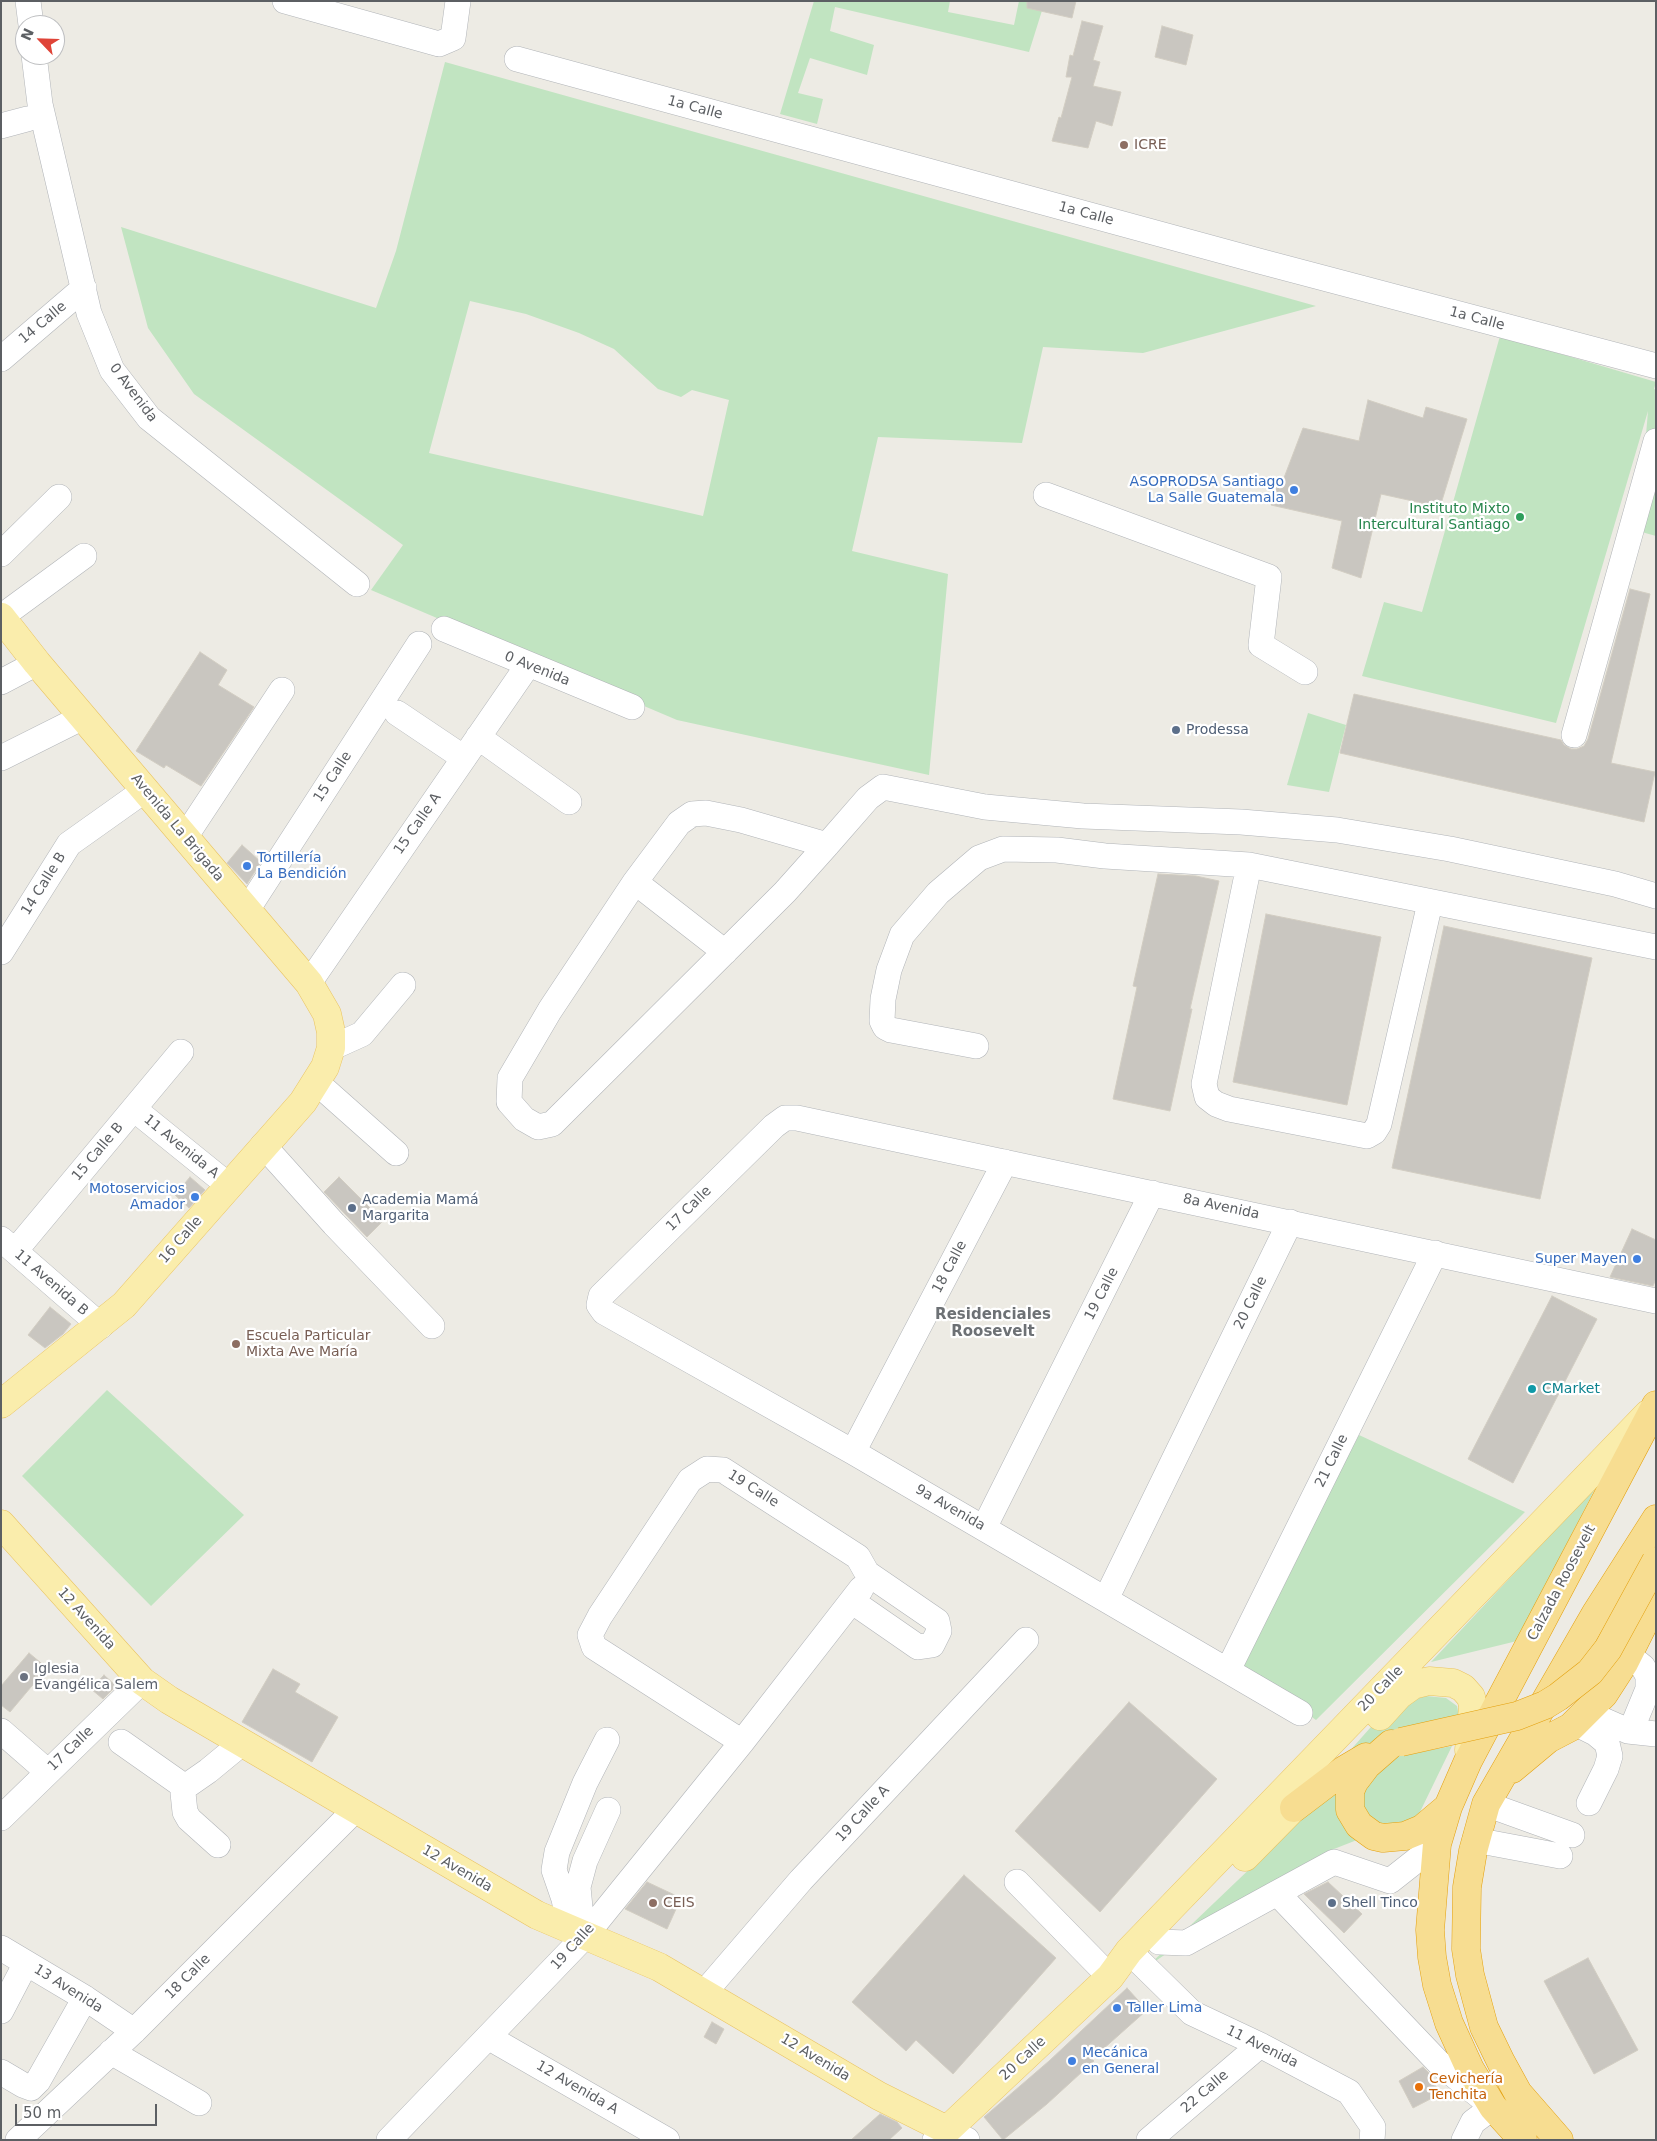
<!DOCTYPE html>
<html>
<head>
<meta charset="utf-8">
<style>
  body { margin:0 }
  #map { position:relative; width:1657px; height:2141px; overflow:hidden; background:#edebe4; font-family:"DejaVu Sans",sans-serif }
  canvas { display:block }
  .frame { position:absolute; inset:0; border:2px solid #5c5f63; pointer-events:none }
  .north { position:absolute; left:15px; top:15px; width:50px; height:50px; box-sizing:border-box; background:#fff; border:1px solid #bebfc1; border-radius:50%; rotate:294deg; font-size:14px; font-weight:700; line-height:20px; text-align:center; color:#5c5f63 }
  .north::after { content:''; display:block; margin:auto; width:18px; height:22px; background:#df4438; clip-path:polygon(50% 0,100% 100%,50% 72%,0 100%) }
  .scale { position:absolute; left:15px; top:2104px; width:142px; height:22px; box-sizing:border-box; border:2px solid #5c5f63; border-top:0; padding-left:6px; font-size:15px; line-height:18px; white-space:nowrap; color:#5c5f63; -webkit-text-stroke:4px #fff; paint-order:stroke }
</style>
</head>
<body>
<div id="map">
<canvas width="1657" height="2141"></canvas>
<div class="frame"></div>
<div class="north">N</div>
<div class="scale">50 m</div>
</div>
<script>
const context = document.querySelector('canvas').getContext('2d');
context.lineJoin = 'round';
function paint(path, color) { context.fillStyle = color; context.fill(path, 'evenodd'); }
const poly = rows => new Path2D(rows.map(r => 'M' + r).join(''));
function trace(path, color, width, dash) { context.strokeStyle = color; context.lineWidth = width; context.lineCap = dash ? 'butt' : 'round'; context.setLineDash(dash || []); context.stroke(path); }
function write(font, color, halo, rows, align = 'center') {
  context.font = font + ' "DejaVu Sans",sans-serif'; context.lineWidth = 4.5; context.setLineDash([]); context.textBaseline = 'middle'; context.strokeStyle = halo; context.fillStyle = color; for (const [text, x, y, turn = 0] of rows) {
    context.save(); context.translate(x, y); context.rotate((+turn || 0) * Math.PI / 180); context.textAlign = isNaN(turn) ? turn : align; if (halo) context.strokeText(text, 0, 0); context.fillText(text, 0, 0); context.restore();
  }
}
const green = poly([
  [814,1,950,1,948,12,1014,25,1019,1,1045,1,1029,52,835,7,830,31,874,45,867,75,810,58,798,93,823,99,817,124,780,114],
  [445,62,1316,306,1143,353,1043,347,1022,443,878,437,852,551,948,574,929,775,677,720,371,590,403,545,194,394,148,328,121,227,376,308,396,251],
  [470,301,526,314,579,333,614,349,658,389,681,397,692,390,729,400,703,516,429,453],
  [1500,336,1656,382,1654,389,1656,390,1656,536,1638,531,1648,411,1556,723,1362,676,1384,602,1422,612],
  [1308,713,1346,725,1329,792,1287,785],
  [107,1390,244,1515,151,1606,22,1476],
  [1359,1435,1525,1512,1316,1720,1239,1665],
  [1597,1485,1517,1641,1431,1662],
  [1426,1696,1446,1698,1457,1706,1460,1721,1339,1763,1378,1719,1401,1702],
  [1452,1746,1418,1816,1334,1849,1245,1901,1148,1966,1304,1817,1355,1773,1400,1756]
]);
const building = poly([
  [1027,1,1076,1,1072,18,1027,8,1027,1],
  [1082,21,1103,26,1093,60,1100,62,1093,86,1121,92,1112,126,1096,121,1088,148,1052,141,1059,117,1061,118,1072,77,1066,77,1070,55,1073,56,1082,21],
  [1162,26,1193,35,1186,65,1155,57,1162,26],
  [1368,400,1423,418,1426,407,1467,419,1440,507,1381,494,1361,578,1332,568,1342,521,1271,505,1278,482,1282,483,1303,428,1359,441,1368,400],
  [1630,589,1650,594,1611,763,1655,772,1644,822,1340,753,1354,694,1561,740,1564,745,1571,749,1577,749,1584,746,1588,739,1630,589],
  [200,652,227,670,218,685,254,707,201,786,166,765,164,768,136,751,200,652],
  [242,845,261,862,247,884,227,863,242,845],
  [1158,874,1196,876,1219,881,1190,1009,1192,1009,1170,1111,1113,1099,1137,987,1133,986,1158,874],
  [1266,914,1381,937,1347,1105,1233,1082,1266,914],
  [1444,926,1592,958,1540,1199,1392,1168,1444,926],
  [190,1177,205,1190,189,1208,175,1195,190,1177],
  [339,1177,383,1221,367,1237,324,1192,339,1177],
  [1632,1229,1656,1240,1656,1279,1653,1286,1610,1277,1632,1229],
  [1552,1296,1597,1319,1513,1483,1468,1459,1552,1296],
  [50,1307,71,1324,63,1334,45,1348,28,1335,50,1307],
  [29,1653,47,1668,10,1712,1,1705,1,1686,29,1653],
  [273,1669,300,1684,295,1692,338,1717,312,1762,242,1722,273,1669],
  [104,1675,116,1686,103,1699,91,1689,104,1675],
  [1129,1702,1217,1779,1100,1912,1015,1831,1129,1702],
  [964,1875,1056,1958,953,2074,916,2040,906,2051,852,2002,964,1875],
  [647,1882,681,1898,667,1929,625,1909,647,1882],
  [1328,1882,1362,1914,1344,1933,1304,1894,1328,1882],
  [1588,1958,1638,2050,1594,2074,1544,1981,1588,1958],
  [1127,1988,1147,2010,1092,2059,1094,2061,1047,2104,1003,2140,984,2117,1049,2061,1127,1988],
  [712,2022,724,2029,716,2044,704,2037,712,2022],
  [1423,2067,1429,2073,1440,2094,1413,2108,1399,2081,1423,2067],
  [880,2114,897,2122,902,2128,889,2140,851,2140,880,2114]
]);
const minor = poly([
  [28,1,31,25],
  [285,1,439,44,453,38,458,1],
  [34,55,40,104,89,313,112,370,149,418,357,584],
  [517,59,1259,261,1656,366],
  [1,126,27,119],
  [1,359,84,288],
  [1046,495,1269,577,1261,645,1305,672],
  [1,554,59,497],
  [1,617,84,556],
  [444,629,632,707],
  [1,682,37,663],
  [397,713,464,758],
  [1574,735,1656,441],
  [478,737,569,802],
  [1,758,83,717],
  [185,837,282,690],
  [827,845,741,820,706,813,692,814,679,823,635,882,550,1010,510,1078,509,1102,524,1119,538,1127,552,1124,785,892,827,845,868,798,883,787,985,807,1083,816,1241,822,1337,830,1450,849,1615,884,1656,896],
  [1249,865,1204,1084,1207,1097,1216,1104,1229,1109,1367,1136,1374,1132,1379,1124,1430,903],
  [635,882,725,952],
  [247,910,419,644],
  [1,952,69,844,145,790],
  [309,983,528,665],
  [976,1046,891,1030,885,1027,882,1021,883,999,889,970,902,935,938,893,979,858,1003,849,1057,850,1105,856,1249,865,1656,947],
  [331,1048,362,1034,403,985],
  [316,1082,396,1153],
  [134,1109,228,1185],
  [263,1145,334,1224,432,1326],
  [1,1239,101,1326],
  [15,1251,181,1052],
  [853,1452,1005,1162],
  [984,1528,1152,1193],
  [1106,1599,1290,1222],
  [1228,1670,1435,1253],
  [1300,1713,853,1452,604,1312,599,1305,601,1296,774,1126,785,1118,797,1118,1656,1301],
  [1587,1713,1628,1731,1634,1723,1648,1689,1648,1676,1643,1667,1628,1655],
  [1575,1723,1595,1733,1607,1743,1610,1756,1606,1769,1589,1803],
  [1,1731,48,1772],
  [1628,1731,1656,1734],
  [121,1742,185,1787],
  [742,1742,594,1647,590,1635,600,1616,690,1480,707,1469,723,1470,858,1557,867,1573,937,1621,939,1631,932,1645,918,1647,853,1602],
  [1486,1804,1572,1835],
  [1,1818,142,1681],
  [1475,1840,1560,1856],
  [218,1845,189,1819,185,1812,183,1793,185,1787,208,1771,242,1743],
  [1017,1882,1110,1977],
  [1277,1893,1334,1862,1390,1881,1437,1844],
  [581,1918,578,1887,585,1861,608,1810],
  [570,1929,564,1899,554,1870,557,1852,585,1783,607,1740],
  [1159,1942,1186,1943,1277,1893,1439,2063,1493,2107,1473,2122,1464,2140],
  [1,1948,85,1998,134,2031],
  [1139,1961,1192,2013,1260,2045,1349,2092,1373,2127,1372,2140],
  [704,1993,801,1880,1026,1640],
  [1,2011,26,1963],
  [488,2037,667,2140],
  [111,2052,199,2103],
  [1,2072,23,2085,31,2088,38,2081,85,1998],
  [18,2140,134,2031,355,1810],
  [389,2140,585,1936,742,1742,861,1589],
  [935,2140,947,2130,967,2140],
  [1149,2140,1260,2045]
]);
const major = poly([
  [1,617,37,663,309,983,327,1014,331,1032,331,1048,325,1067,303,1102,124,1305,1,1404],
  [1,1524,142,1681,169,1700,537,1915,659,1967,879,2096,947,2130,1110,1977,1129,1951,1648,1414],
  [1380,1716,1399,1695,1413,1685,1429,1681,1453,1683,1463,1688,1471,1697,1473,1706,1469,1750],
  [1245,1857,1310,1791]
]);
const highway = poly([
  [1391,1744,1367,1765,1354,1782,1350,1791,1350,1810,1359,1825,1374,1836,1383,1838,1405,1836,1422,1829,1448,1807],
  [1512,1769,1548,1739,1571,1727,1604,1694,1624,1663,1656,1599],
  [1294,1808,1344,1770,1366,1757],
  [1523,2140,1493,2107,1470,2069,1449,2023,1437,1985,1432,1957,1430,1930,1437,1844,1448,1807,1468,1761,1656,1405],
  [1559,2140,1518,2093,1501,2062,1484,2027,1470,1975,1466,1949,1467,1887,1473,1851,1486,1804,1596,1613,1656,1519]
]);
const highwayBridge = poly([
  [1401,1742,1517,1716,1545,1705,1558,1697,1590,1672,1608,1649,1656,1561]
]);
const markers = [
  [1124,145,5,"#8d6e63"],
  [1294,490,5,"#3f7fe0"],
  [1520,517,5,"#2e9e5b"],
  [1176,730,5,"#5c6f8a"],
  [247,866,5,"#3f7fe0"],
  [195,1197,5,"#3f7fe0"],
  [352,1208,5,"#5c6f8a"],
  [1637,1259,5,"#3f7fe0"],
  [236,1344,5,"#8d6e63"],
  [1532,1389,5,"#0f9aa8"],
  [24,1677,5,"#6b7280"],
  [653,1903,5,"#8d6e63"],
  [1332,1903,5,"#5c6f8a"],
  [1117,2008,5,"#3f7fe0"],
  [1072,2061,5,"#3f7fe0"],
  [1419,2087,5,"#e8710a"]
];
const streetNames = [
  ["1a Calle",695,108,15],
  ["1a Calle",1086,214,15],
  ["1a Calle",1477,319,15],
  ["14 Calle",43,323,-40],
  ["0 Avenida",133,393,53],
  ["0 Avenida",537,669,22],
  ["15 Calle",333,777,-57],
  ["15 Calle A",418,824,-55],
  ["Avenida La Brigada",177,828,50],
  ["14 Calle B",44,884,-58],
  ["11 Avenida A",181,1147,39],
  ["15 Calle B",98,1152,-50],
  ["8a Avenida",1221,1207,12],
  ["17 Calle",689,1209,-45],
  ["16 Calle",181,1240,-49],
  ["18 Calle",950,1267,-62],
  ["11 Avenida B",51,1283,41],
  ["19 Calle",1102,1294,-63],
  ["20 Calle",1251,1303,-64],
  ["21 Calle",1332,1461,-64],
  ["19 Calle",753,1489,32],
  ["9a Avenida",950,1508,30],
  ["Calzada Roosevelt",1562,1583,-62],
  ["12 Avenida",86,1619,48],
  ["20 Calle",1381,1689,-46],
  ["17 Calle",71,1749,-44],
  ["19 Calle A",863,1814,-47],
  ["12 Avenida",457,1869,30],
  ["19 Calle",573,1947,-48],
  ["18 Calle",188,1977,-45],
  ["13 Avenida",68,1989,32],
  ["11 Avenida",1262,2047,26],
  ["12 Avenida",815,2058,31],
  ["20 Calle",1023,2059,-43],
  ["12 Avenida A",577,2088,30],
  ["22 Calle",1205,2092,-41]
];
const educationNames = [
  ["ICRE",1134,145],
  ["Escuela Particular",246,1336],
  ["Mixta Ave María",246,1352],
  ["CEIS",663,1903]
];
const shopNames = [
  ["ASOPRODSA Santiago",1284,482],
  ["La Salle Guatemala",1284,498],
  ["Tortillería",257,858,"left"],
  ["La Bendición",257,874,"left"],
  ["Motoservicios",185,1189],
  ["Amador",185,1205],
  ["Super Mayen",1627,1259],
  ["Taller Lima",1127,2008,"left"],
  ["Mecánica",1082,2053,"left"],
  ["en General",1082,2069,"left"]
];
const leisureNames = [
  ["Instituto Mixto",1510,509],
  ["Intercultural Santiago",1510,525]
];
const serviceNames = [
  ["Prodessa",1186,730],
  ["Academia Mamá",362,1200],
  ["Margarita",362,1216],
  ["Shell Tinco",1342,1903]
];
const cultureNames = [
  ["CMarket",1542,1389]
];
const worshipNames = [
  ["Iglesia",34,1669],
  ["Evangélica Salem",34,1685]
];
const foodNames = [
  ["Cevichería",1429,2079],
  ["Tenchita",1429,2095]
];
const neighbourhoodNames = [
  ["Residenciales",993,1315],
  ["Roosevelt",993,1332]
];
paint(green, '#c1e4c1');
paint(building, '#c9c6c0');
trace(building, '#d2cdc2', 1);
trace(minor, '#b1b4b8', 26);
trace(major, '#e9c361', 29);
trace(highway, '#e4a00d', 29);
trace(minor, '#fff', 25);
trace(major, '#faedac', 28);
trace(highway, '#f7dd91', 28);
trace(highwayBridge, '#e4a00d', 29, []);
trace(highwayBridge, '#f7dd91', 28);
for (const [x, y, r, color] of markers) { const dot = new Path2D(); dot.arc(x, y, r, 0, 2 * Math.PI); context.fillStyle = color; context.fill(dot); trace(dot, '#fff', 2); }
write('14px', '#5c5f63', '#fff', streetNames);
write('14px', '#785e54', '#fff', educationNames, 'left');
write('14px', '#366cbe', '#fff', shopNames, 'right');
write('14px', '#27864d', '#fff', leisureNames, 'right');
write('14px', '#4e5e75', '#fff', serviceNames, 'left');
write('14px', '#0d838f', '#fff', cultureNames, 'left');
write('14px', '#5b616d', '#fff', worshipNames, 'left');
write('14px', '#c56008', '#fff', foodNames, 'left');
write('bold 15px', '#6d7175', '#fff', neighbourhoodNames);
</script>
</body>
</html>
